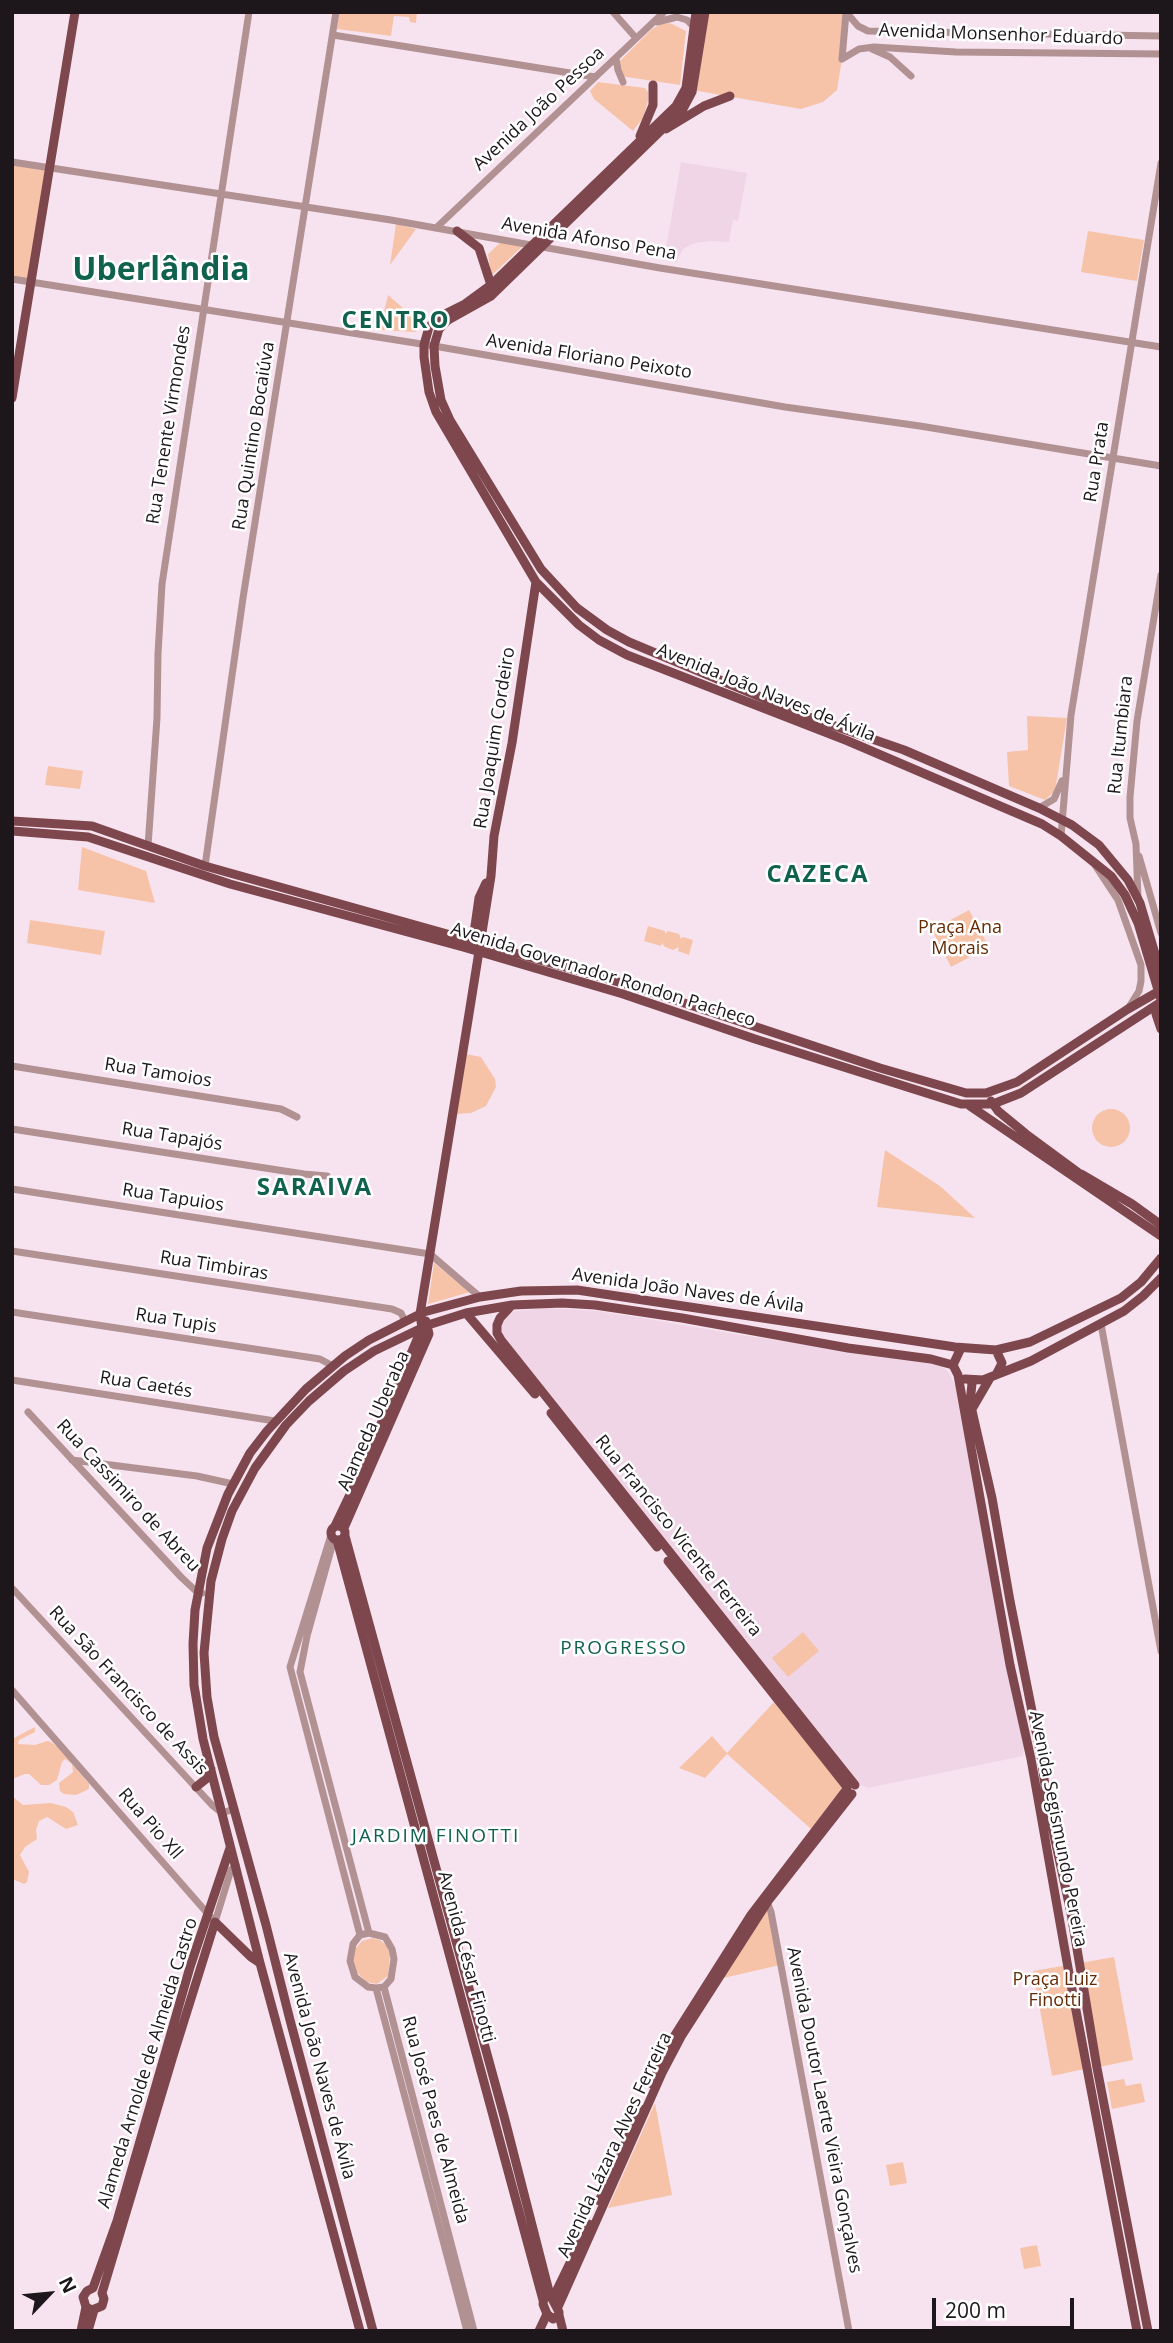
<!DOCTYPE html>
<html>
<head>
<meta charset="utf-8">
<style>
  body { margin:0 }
  #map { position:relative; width:1173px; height:2343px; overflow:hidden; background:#f7e3f0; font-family:"Open Sans",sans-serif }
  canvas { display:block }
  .frame { position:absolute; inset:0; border:14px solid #1d171b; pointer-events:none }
  .north { position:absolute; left:14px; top:2259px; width:70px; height:70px; -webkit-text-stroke:5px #fff; paint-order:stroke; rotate:64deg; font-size:19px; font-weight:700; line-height:28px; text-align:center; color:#1d171b }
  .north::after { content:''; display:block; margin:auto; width:24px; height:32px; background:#1d171b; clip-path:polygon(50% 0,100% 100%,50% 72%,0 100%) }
  .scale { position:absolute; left:932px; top:2298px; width:142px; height:32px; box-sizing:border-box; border:4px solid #1d171b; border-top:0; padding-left:9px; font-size:21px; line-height:24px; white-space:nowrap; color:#1d171b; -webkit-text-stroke:5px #fff; paint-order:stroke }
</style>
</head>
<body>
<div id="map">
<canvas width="1173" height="2343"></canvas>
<div class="frame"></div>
<div class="north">N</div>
<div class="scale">200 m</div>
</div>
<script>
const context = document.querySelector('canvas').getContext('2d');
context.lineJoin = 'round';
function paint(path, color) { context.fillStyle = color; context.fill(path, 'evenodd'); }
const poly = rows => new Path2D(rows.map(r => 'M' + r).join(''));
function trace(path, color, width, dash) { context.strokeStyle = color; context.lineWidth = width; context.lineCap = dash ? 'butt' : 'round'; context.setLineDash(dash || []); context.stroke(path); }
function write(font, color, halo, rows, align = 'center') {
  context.font = font + ' "Open Sans",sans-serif'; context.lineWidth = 5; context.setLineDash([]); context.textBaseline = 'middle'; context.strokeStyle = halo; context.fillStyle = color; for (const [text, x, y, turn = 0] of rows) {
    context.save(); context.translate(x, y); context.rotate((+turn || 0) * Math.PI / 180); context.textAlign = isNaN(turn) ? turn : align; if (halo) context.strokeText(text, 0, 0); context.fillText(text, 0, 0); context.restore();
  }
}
const built = poly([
  [681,162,747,173,738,221,733,220,729,242,712,241,695,243,683,249,676,263,664,260],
  [545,1308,597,1311,636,1317,741,1335,936,1364,944,1368,949,1373,955,1385,1006,1664,1024,1747,1023,1756,868,1788,857,1783,503,1337,501,1324,509,1312]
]);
const green = poly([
  [339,12,417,12,416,23,410,22,409,17,394,16,391,36,337,29],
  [705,12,846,12,842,59,837,90,823,102,801,109,692,90],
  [670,23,686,31,680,85,620,76,619,62,652,29,661,24],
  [598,82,645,88,648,92,648,101,643,118,633,131,594,99,590,91],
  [12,162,50,167,32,282,12,279],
  [396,224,416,229,390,265],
  [1088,231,1144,240,1137,281,1081,272],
  [503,240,525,244,491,276,488,254],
  [388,295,420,323,416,332,380,330],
  [1027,716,1067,718,1055,791,1045,800,1009,786,1007,752,1028,750],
  [48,766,83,771,80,789,45,785],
  [82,847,146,871,155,903,78,890],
  [969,910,989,947,951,967,932,930],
  [30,920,105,931,101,955,27,943],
  [648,926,665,931,665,934,668,931,679,934,681,939,683,937,693,940,689,955,678,951,679,947,673,950,665,947,662,943,661,946,644,941],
  [466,1054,481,1057,495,1079,496,1087,486,1106,471,1113,456,1114],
  '1092 1128a19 19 0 1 1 38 0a19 19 0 1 1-38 0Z',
  [885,1150,940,1186,975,1218,877,1207],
  [434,1263,470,1292,428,1304],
  [803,1632,819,1651,788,1677,772,1658],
  [774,1702,843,1787,811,1829,727,1754,705,1778,679,1768,712,1736,727,1753],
  [35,1727,35,1732,19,1740,18,1744,35,1745,47,1741,51,1742,59,1748,89,1784,89,1789,76,1795,64,1794,60,1791,59,1783,73,1772,72,1764,65,1759,62,1762,57,1780,49,1785,41,1785,29,1774,25,1774,12,1779,12,1739],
  [12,1796,23,1805,51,1803,66,1807,73,1812,78,1825,66,1829,47,1817,39,1821,36,1830,37,1839,25,1847,20,1855,29,1872,27,1882,24,1884,12,1879],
  [769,1901,780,1965,719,1979],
  [372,1938,380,1940,387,1946,390,1955,388,1976,377,1984,366,1982,356,1971,353,1961,355,1949,362,1941],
  [1114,1957,1133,2060,1099,2067,1080,1963],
  [1068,1965,1089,2068,1052,2076,1033,1971],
  [1124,2079,1126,2086,1141,2083,1145,2102,1112,2109,1107,2082],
  [655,2103,672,2195,608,2208],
  [903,2162,907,2183,890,2186,886,2165],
  [1037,2245,1041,2266,1024,2269,1020,2248]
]);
const minor = poly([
  [613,12,636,38],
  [846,12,858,26,868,31,1161,36],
  [657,22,677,17,687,20,696,29],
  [333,35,595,77],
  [872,49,890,57,911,76],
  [616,59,618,70,623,82],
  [842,59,859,49,874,47,956,52,1161,54],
  [842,59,846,13],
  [12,162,391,220,660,268,1161,347],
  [436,228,664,12],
  [12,279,434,346,785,407,920,426,1161,466],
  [1039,808,1054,799,1062,781],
  [1061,836,1071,715,1161,163],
  [148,846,157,718,158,654,162,584,249,12],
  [1139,856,1161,933],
  [1095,865,1118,900,1141,965,1141,981,1139,991,1129,1007],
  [205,866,243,598,336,12],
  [1138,898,1136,844,1130,818,1130,797,1137,721,1161,575],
  [12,1066,281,1109,297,1117],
  [12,1129,304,1174,327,1176],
  [12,1189,430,1254,480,1297],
  [12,1251,392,1309,401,1313,405,1321],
  [12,1312,320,1359,333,1366],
  [1101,1324,1161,1651],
  [12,1380,275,1421],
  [28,1412,181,1577,197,1592,202,1593],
  [72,1460,197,1476,233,1484],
  [331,1535,290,1667,360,1935],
  [334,1539,307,1636,300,1672,369,1933],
  [12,1588,212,1805,222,1813,234,1809],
  [12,1690,215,1922,231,1870,236,1865],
  [766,1899,771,1912,849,2331],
  [369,1933,385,1937,392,1949,394,1959,391,1979,384,1987,376,1988,368,1987,355,1977,350,1961,353,1944,360,1935,369,1933],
  [384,1987,474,2331],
  [376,1988,467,2331]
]);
const major = poly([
  [696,12,686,88,676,106,491,285,465,304,439,317,429,327,424,345,424,357,429,392,436,412,536,582,579,625,599,640,627,655,848,741,1042,824,1061,836,1111,876,1125,895,1138,923,1161,1000],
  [705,12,692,92,683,109,491,296,448,320,439,329,434,346,435,366,441,400,450,420,541,569,577,608,607,630,629,642,806,716,904,750,1039,808,1072,825,1099,845,1128,880,1140,903,1161,974],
  [666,129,704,106,730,96],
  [640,136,653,105,653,85],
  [457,231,479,248,491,285],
  [12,398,75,12],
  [12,821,92,826,205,866,636,987,880,1068,966,1093,986,1093,1017,1082,1128,1009,1161,990],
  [12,831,88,837,230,884,463,947,623,994,755,1039,961,1104,993,1104,1021,1093,1161,1002],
  [473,940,479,898,486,883],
  [1160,1004,1156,1014,1161,1029],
  [991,1101,998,1111,1026,1134,1083,1176],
  [970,1106,1161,1236],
  [1081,1174,1132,1204,1161,1225],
  [512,1305,500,1318,497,1325,497,1333,501,1340,855,1785],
  [466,1313,535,1394],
  [961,1348,953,1365,958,1375,1010,1665,1031,1759,1070,1979,1137,2331],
  [996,1375,1002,1363,996,1350],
  [965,1379,983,1380,1031,1361,1124,1311,1143,1296,1161,1278],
  [970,1380,972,1384,970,1402,992,1498,1010,1601,1041,1756,1048,1808,1071,1913,1097,2068,1148,2331],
  [972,1409,990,1378],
  [551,1413,657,1547],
  '331 1533a7 7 0 1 1 14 0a7 7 0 1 1-14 0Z',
  [335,1526,357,1480,422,1328,420,1314,469,1014,491,876,494,836,512,743,536,582],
  [344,1528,429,1334,426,1321],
  [345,1536,504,2116,550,2295],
  [337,1540,543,2300],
  [668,1561,847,1787],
  [196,1787,206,1779,211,1769],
  [652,2084,670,2043,751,1915,847,1789],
  [599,2201,641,2109],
  [93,2288,117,2221,190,1967,230,1848],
  [102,2293,173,2056,215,1922,251,1957,260,1963],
  [550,2295,559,2312,559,2315,553,2319,547,2314,543,2304,544,2297,550,2295],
  [553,2298,589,2224],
  [86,2307,92,2310,102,2306,104,2299,102,2293],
  [558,2307,662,2073,682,2035,768,1901,852,1794],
  [559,2315,563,2331],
  [81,2331,86,2307,83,2297,87,2291,93,2288],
  [88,2331,94,2310],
  [360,2331,260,1963,203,1739,194,1685,193,1644,195,1610,207,1548,228,1494,250,1453,267,1431,306,1389,345,1356,369,1340,424,1312,480,1297,521,1291,577,1290,955,1347,996,1350,1030,1342,1121,1298,1141,1282,1161,1258],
  [373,2331,290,2020,266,1925,214,1737,207,1697,204,1653,211,1581,222,1539,232,1511,255,1468,286,1425,309,1401,344,1371,374,1351,428,1325,466,1313,512,1305,562,1303,595,1305,682,1318,848,1348,931,1359,953,1365],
  [539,2331,547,2314]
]);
const streetNames = [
  ["Avenida Monsenhor Eduardo",1001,35,2],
  ["Avenida João Pessoa",539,109,-43],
  ["Avenida Afonso Pena",589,239,10],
  ["Avenida Floriano Peixoto",589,357,9],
  ["Rua Tenente Virmondes",169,425,-81],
  ["Rua Quintino Bocaiúva",254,436,-81],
  ["Rua Prata",1097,462,-81],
  ["Avenida João Naves de Ávila",766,693,22],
  ["Rua Itumbiara",1121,735,-84],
  ["Rua Joaquim Cordeiro",495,738,-81],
  ["Avenida Governador Rondon Pacheco",603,975,17],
  ["Rua Tamoios",158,1073,9],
  ["Rua Tapajós",172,1137,9],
  ["Rua Tapuios",173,1198,9],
  ["Rua Timbiras",214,1266,9],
  ["Avenida João Naves de Ávila",688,1291,8],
  ["Rua Tupis",176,1321,9],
  ["Rua Caetés",146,1385,9],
  ["Alameda Uberaba",374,1421,-66],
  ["Rua Cassimiro de Abreu",128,1496,47],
  ["Rua Francisco Vicente Ferreira",678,1536,51],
  ["Rua São Francisco de Assis",128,1691,47],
  ["Rua Pio Xll",150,1824,49],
  ["Avenida Segismundo Pereira",1058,1829,79],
  ["Avenida César Finotti",466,1957,75],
  ["Alameda Arnolde de Almeida Castro",148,2063,-73],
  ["Avenida João Naves de Ávila",319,2066,75],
  ["Avenida Doutor Laerte Vieira Gonçalves",824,2110,79],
  ["Rua José Paes de Almeida",435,2120,75],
  ["Avenida Lázara Alves Ferreira",615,2145,-65]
];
const parkNames = [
  ["Praça Ana",960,928],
  ["Morais",960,949],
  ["Praça Luiz",1055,1980],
  ["Finotti",1055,2001]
];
const neighbourhoodNames = [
  ["PROGRESSO",624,1649],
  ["JARDIM FINOTTI",436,1837]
];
const districtNames = [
  ["CENTRO",396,321],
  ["CAZECA",818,875],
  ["SARAIVA",315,1188]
];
const townNames = [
  ["Uberlândia",161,271]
];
paint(built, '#f0d5e6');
paint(green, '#f6c3a9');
trace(minor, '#b29193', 7);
trace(major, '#7e474d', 9);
write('18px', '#1d171b', '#fff', streetNames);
write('18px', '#652b05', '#fff', parkNames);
context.letterSpacing = '2px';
write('19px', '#10614e', '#fff', neighbourhoodNames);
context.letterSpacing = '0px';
context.letterSpacing = '2px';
write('bold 24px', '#10614e', '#fff', districtNames);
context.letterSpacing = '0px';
write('bold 32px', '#10614e', '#fff', townNames);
</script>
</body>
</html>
